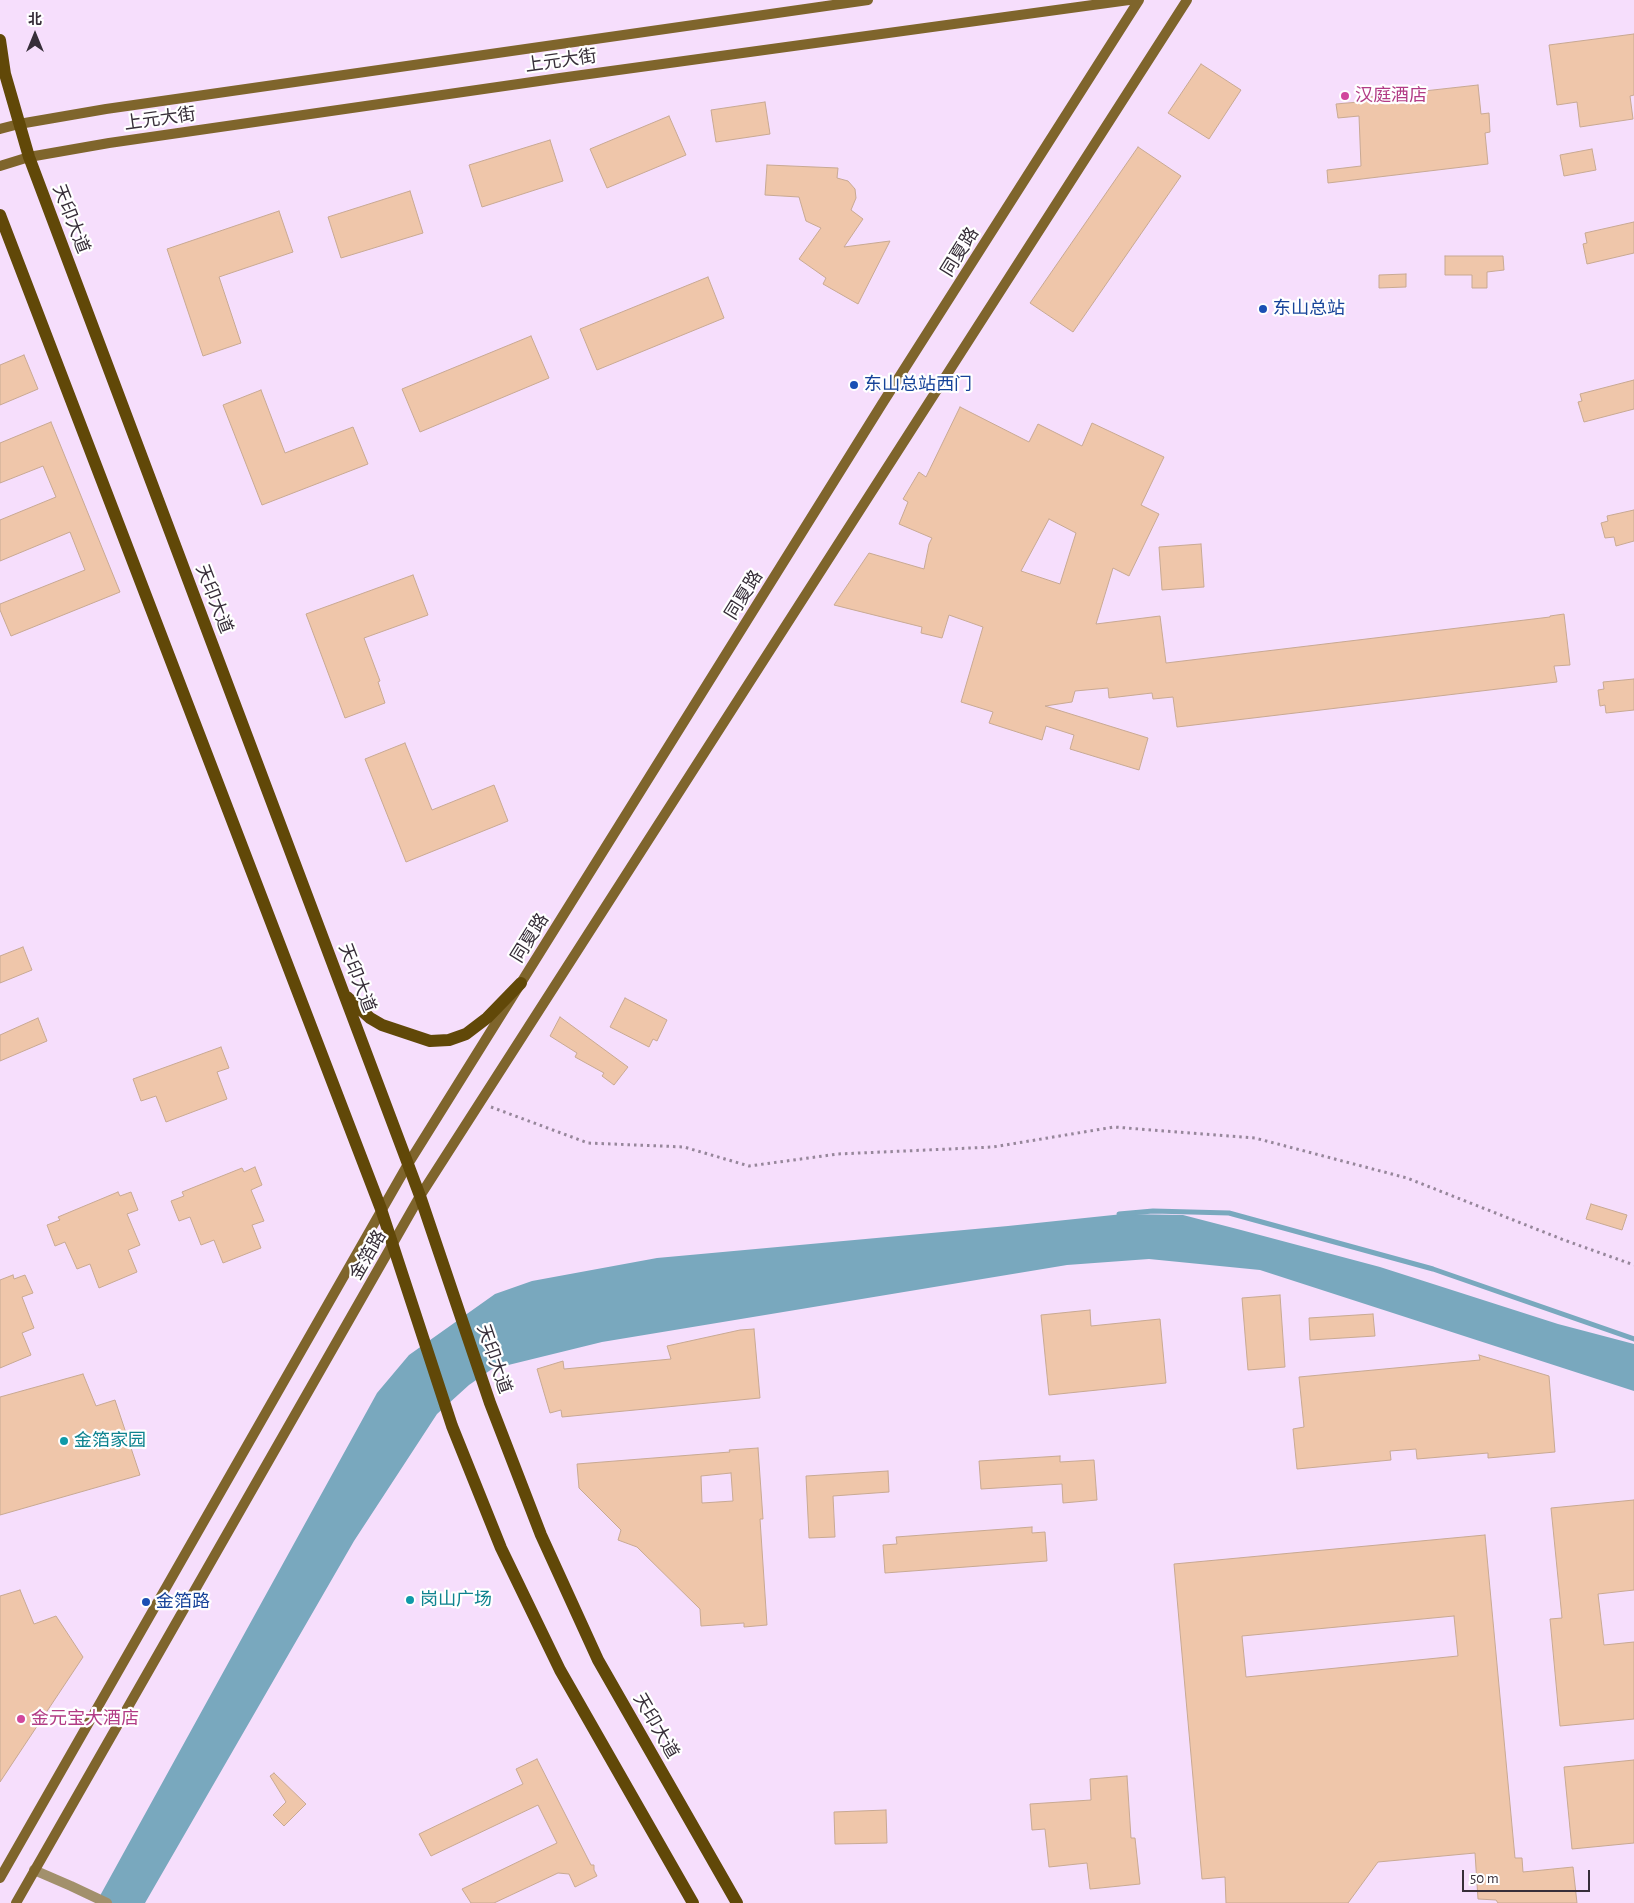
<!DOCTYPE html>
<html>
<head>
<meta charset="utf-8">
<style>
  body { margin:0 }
  #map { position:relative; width:1634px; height:1903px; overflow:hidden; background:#f6defc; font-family:"Alegreya Sans","Noto Sans SC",sans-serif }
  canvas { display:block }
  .north { position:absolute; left:10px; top:10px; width:50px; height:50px; -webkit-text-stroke:4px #fff; paint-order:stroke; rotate:0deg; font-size:14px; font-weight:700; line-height:20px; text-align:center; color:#372e39 }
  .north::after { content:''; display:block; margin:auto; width:18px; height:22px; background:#372e39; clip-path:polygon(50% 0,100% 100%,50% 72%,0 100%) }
  .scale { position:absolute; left:1462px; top:1870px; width:128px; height:22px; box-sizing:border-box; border:2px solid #372e39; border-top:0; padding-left:6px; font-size:15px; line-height:18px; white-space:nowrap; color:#372e39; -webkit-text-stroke:4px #fff; paint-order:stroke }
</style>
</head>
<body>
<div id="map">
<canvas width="1634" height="1903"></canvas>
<div class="north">北</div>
<div class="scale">50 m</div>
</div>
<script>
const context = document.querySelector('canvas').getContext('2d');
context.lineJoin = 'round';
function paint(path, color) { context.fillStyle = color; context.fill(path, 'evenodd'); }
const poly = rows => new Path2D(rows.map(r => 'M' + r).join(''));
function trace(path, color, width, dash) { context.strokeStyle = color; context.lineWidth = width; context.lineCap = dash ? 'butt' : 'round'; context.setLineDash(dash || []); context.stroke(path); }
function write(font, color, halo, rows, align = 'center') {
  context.font = font + ' "Alegreya Sans","Noto Sans SC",sans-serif'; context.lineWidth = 4.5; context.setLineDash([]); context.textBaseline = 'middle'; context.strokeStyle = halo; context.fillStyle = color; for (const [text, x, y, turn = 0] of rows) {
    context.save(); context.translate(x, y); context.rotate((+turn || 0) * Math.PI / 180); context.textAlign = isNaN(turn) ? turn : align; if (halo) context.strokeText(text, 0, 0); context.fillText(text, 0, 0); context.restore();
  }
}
const water = poly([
  [1123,1214,1183,1215,1241,1230,1380,1267,1558,1324,1634,1344,1634,1391,1260,1270,1149,1259,1067,1265,602,1342,492,1369,469,1385,437,1414,354,1541,145,1903,96,1903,377,1393,409,1355,495,1294,532,1281,657,1258,1008,1226]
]);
const stream = poly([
  [1119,1214,1153,1211,1229,1213,1433,1269,1634,1339]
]);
const building = poly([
  [1634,34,1634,95,1630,96,1633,119,1580,127,1577,102,1557,105,1549,45,1634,34],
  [1201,64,1241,90,1209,139,1168,113,1201,64],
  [1478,85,1481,114,1489,113,1490,132,1485,133,1488,164,1328,183,1327,170,1361,166,1359,116,1338,118,1336,104,1370,101,1370,97,1478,85],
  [765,102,770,134,716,142,711,110,765,102],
  [669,116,686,155,607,188,590,149,669,116],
  [550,140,563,181,482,207,469,165,550,140],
  [1138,147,1181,176,1073,332,1030,303,1138,147],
  [1592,149,1596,170,1564,176,1560,155,1592,149],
  [767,165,838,168,837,178,848,181,855,189,856,198,851,210,863,219,844,247,890,241,858,304,823,284,826,278,799,259,821,228,806,221,799,197,765,195,767,165],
  [410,191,423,233,341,258,328,217,410,191],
  [279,211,293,252,219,277,241,343,203,356,167,249,279,211],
  [1634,222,1634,253,1587,264,1583,244,1587,243,1585,233,1634,222],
  [1445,256,1503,256,1504,270,1487,272,1487,288,1472,288,1472,275,1445,275,1445,256],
  [1406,274,1406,287,1379,288,1379,275,1406,274],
  [708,277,724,318,597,370,580,329,708,277],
  [531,336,549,378,420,432,402,389,531,336],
  [24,355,38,389,0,405,0,365,24,355],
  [1634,380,1634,409,1584,422,1578,402,1582,401,1580,394,1634,380],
  [261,390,285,453,353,427,368,464,262,505,223,405,261,390],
  [960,407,1029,442,1038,424,1082,446,1092,423,1164,457,1141,505,1159,514,1129,576,1113,568,1096,624,1160,616,1166,663,1550,617,1550,616,1564,614,1570,665,1554,666,1557,682,1177,727,1173,697,1153,699,1152,693,1109,698,1108,688,1075,691,1072,702,1045,706,1148,738,1139,770,1070,749,1074,735,1046,726,1042,740,989,723,993,712,961,702,983,627,949,615,942,638,921,633,922,627,834,605,869,553,924,569,929,544,932,538,899,524,908,502,903,499,919,472,926,477,960,407],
  [1049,519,1076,533,1060,584,1021,571,1049,519],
  [51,422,120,592,11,636,0,610,0,604,85,570,70,532,0,561,0,520,56,497,43,466,0,483,0,443,51,422],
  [1634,510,1634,541,1616,546,1614,537,1605,538,1601,523,1608,521,1607,516,1634,510],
  [1201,544,1204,587,1162,590,1159,547,1201,544],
  [413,575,428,615,364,638,380,681,378,682,385,703,345,718,306,614,413,575],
  [1634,679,1634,710,1606,713,1605,705,1600,706,1598,690,1604,689,1603,682,1634,679],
  [405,743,432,810,494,785,508,821,406,862,365,759,405,743],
  [23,947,32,970,0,983,0,956,23,947],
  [625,998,667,1020,657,1041,653,1039,649,1047,610,1027,625,998],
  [560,1017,628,1067,614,1085,602,1076,604,1073,575,1057,577,1053,550,1036,560,1017],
  [38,1018,47,1041,0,1061,0,1035,38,1018],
  [221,1047,229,1068,217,1072,227,1099,166,1122,156,1096,141,1101,133,1079,221,1047],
  [255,1167,262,1185,251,1190,264,1221,252,1225,261,1248,223,1263,214,1240,201,1245,190,1217,179,1221,171,1201,184,1196,182,1192,242,1168,244,1172,255,1167],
  [118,1192,120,1196,131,1192,138,1210,127,1214,140,1245,128,1250,137,1272,99,1288,90,1264,77,1269,65,1242,55,1246,47,1225,60,1220,58,1217,118,1192],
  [1591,1204,1627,1215,1622,1230,1586,1219,1591,1204],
  [13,1275,14,1279,25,1275,33,1293,22,1297,34,1328,22,1333,31,1355,0,1368,0,1280,13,1275],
  [1280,1295,1285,1367,1248,1370,1242,1298,1280,1295],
  [1090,1310,1091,1326,1160,1319,1166,1383,1049,1395,1041,1315,1090,1310],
  [1373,1314,1375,1336,1310,1340,1309,1318,1373,1314],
  [754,1329,760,1398,562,1417,561,1410,550,1413,537,1369,563,1361,564,1369,671,1359,667,1346,740,1330,754,1329],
  [1479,1355,1549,1376,1555,1452,1488,1458,1488,1453,1417,1459,1416,1449,1390,1451,1391,1460,1297,1469,1293,1429,1304,1427,1299,1377,1480,1360,1479,1355],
  [83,1374,96,1406,115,1400,140,1475,0,1515,0,1397,83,1374],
  [758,1448,763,1519,760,1519,767,1625,744,1627,744,1623,701,1626,700,1609,637,1547,618,1540,621,1530,579,1488,577,1464,730,1452,729,1450,758,1448],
  [731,1473,733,1501,702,1503,701,1476,731,1473],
  [1060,1456,1060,1462,1094,1460,1097,1500,1063,1503,1062,1484,981,1489,979,1461,1060,1456],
  [888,1471,889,1492,833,1496,835,1537,809,1538,806,1476,888,1471],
  [1634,1500,1634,1590,1598,1594,1604,1645,1634,1642,1634,1719,1560,1726,1550,1619,1562,1618,1551,1508,1634,1500],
  [1032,1527,1032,1533,1045,1532,1047,1561,885,1573,883,1545,897,1544,896,1537,1032,1527],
  [1485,1535,1515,1858,1522,1858,1523,1872,1573,1867,1577,1903,1498,1903,1496,1900,1478,1899,1475,1853,1378,1862,1348,1903,1226,1903,1225,1877,1202,1879,1174,1564,1485,1535],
  [1454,1616,1458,1656,1246,1677,1242,1636,1454,1616],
  [20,1590,34,1624,56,1616,83,1657,0,1782,0,1596,20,1590],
  [537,1759,591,1865,594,1865,594,1870,597,1876,575,1887,569,1874,558,1873,494,1903,471,1903,462,1889,557,1843,538,1805,431,1856,419,1834,523,1784,516,1769,537,1759],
  [1634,1760,1634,1843,1572,1849,1564,1767,1634,1760],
  [274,1773,306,1804,284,1826,273,1815,286,1802,270,1776,274,1773],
  [1127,1776,1131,1838,1135,1838,1140,1884,1090,1889,1087,1863,1049,1867,1045,1829,1032,1830,1030,1804,1091,1800,1090,1779,1127,1776],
  [886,1810,887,1843,835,1844,834,1812,886,1810]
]);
const path = poly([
  [491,1107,588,1143,684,1147,749,1166,838,1154,993,1147,1114,1127,1255,1138,1407,1178,1564,1240,1634,1265]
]);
const street = poly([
  [34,1870,71,1886,107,1903]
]);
const secondary = poly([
  [0,129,19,124,106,109,868,0],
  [0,166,29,157,109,143,560,78,1129,0],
  [0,1878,408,1164,882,404,1139,0],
  [16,1903,420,1196,1187,0]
]);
const primary = poly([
  [0,40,5,74,29,157,420,1196,490,1403,541,1535,598,1660,737,1903],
  [0,215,381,1209,452,1426,501,1548,560,1670,693,1903],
  [347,997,370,1018,382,1025,430,1041,449,1040,466,1034,487,1018,521,983]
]);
const markers = [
  [1345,96,5,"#d1479c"],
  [1263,309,5,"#1a4fb4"],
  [854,385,5,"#1a4fb4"],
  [64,1441,5,"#0f9aa8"],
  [410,1600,5,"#0f9aa8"],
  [146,1602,5,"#1a4fb4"],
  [21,1719,5,"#d1479c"]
];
const streetNames = [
  ["上元大街",561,61,-8],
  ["上元大街",160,119,-8],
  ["天印大道",71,219,69],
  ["同夏路",960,252,-58],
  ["同夏路",744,595,-58],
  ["天印大道",214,599,69],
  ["同夏路",530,938,-58],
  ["天印大道",357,978,69],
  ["金箔路",368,1255,-60],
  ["天印大道",494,1359,71],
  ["天印大道",656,1726,60]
];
const hotelNames = [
  ["汉庭酒店",1355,96],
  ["金元宝大酒店",31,1719]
];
const transitNames = [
  ["东山总站",1273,309],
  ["东山总站西门",864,385],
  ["金箔路",156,1602]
];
const cultureNames = [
  ["金箔家园",74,1441],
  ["岗山广场",420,1600]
];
paint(water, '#79a8be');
trace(stream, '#79a8be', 5);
paint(building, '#efc6aa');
trace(building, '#c8a993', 1);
trace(path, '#96869a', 3, [2.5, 4]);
trace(street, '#a2906c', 10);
trace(secondary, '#7f652c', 10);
trace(primary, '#614808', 12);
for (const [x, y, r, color] of markers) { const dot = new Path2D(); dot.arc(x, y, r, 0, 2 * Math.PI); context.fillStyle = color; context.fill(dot); trace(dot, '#fff', 2); }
write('18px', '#372e39', '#fff', streetNames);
write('18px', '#b23c85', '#fff', hotelNames, 'left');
write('18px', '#164399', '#fff', transitNames, 'left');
write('18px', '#0d838f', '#fff', cultureNames, 'left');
</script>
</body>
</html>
